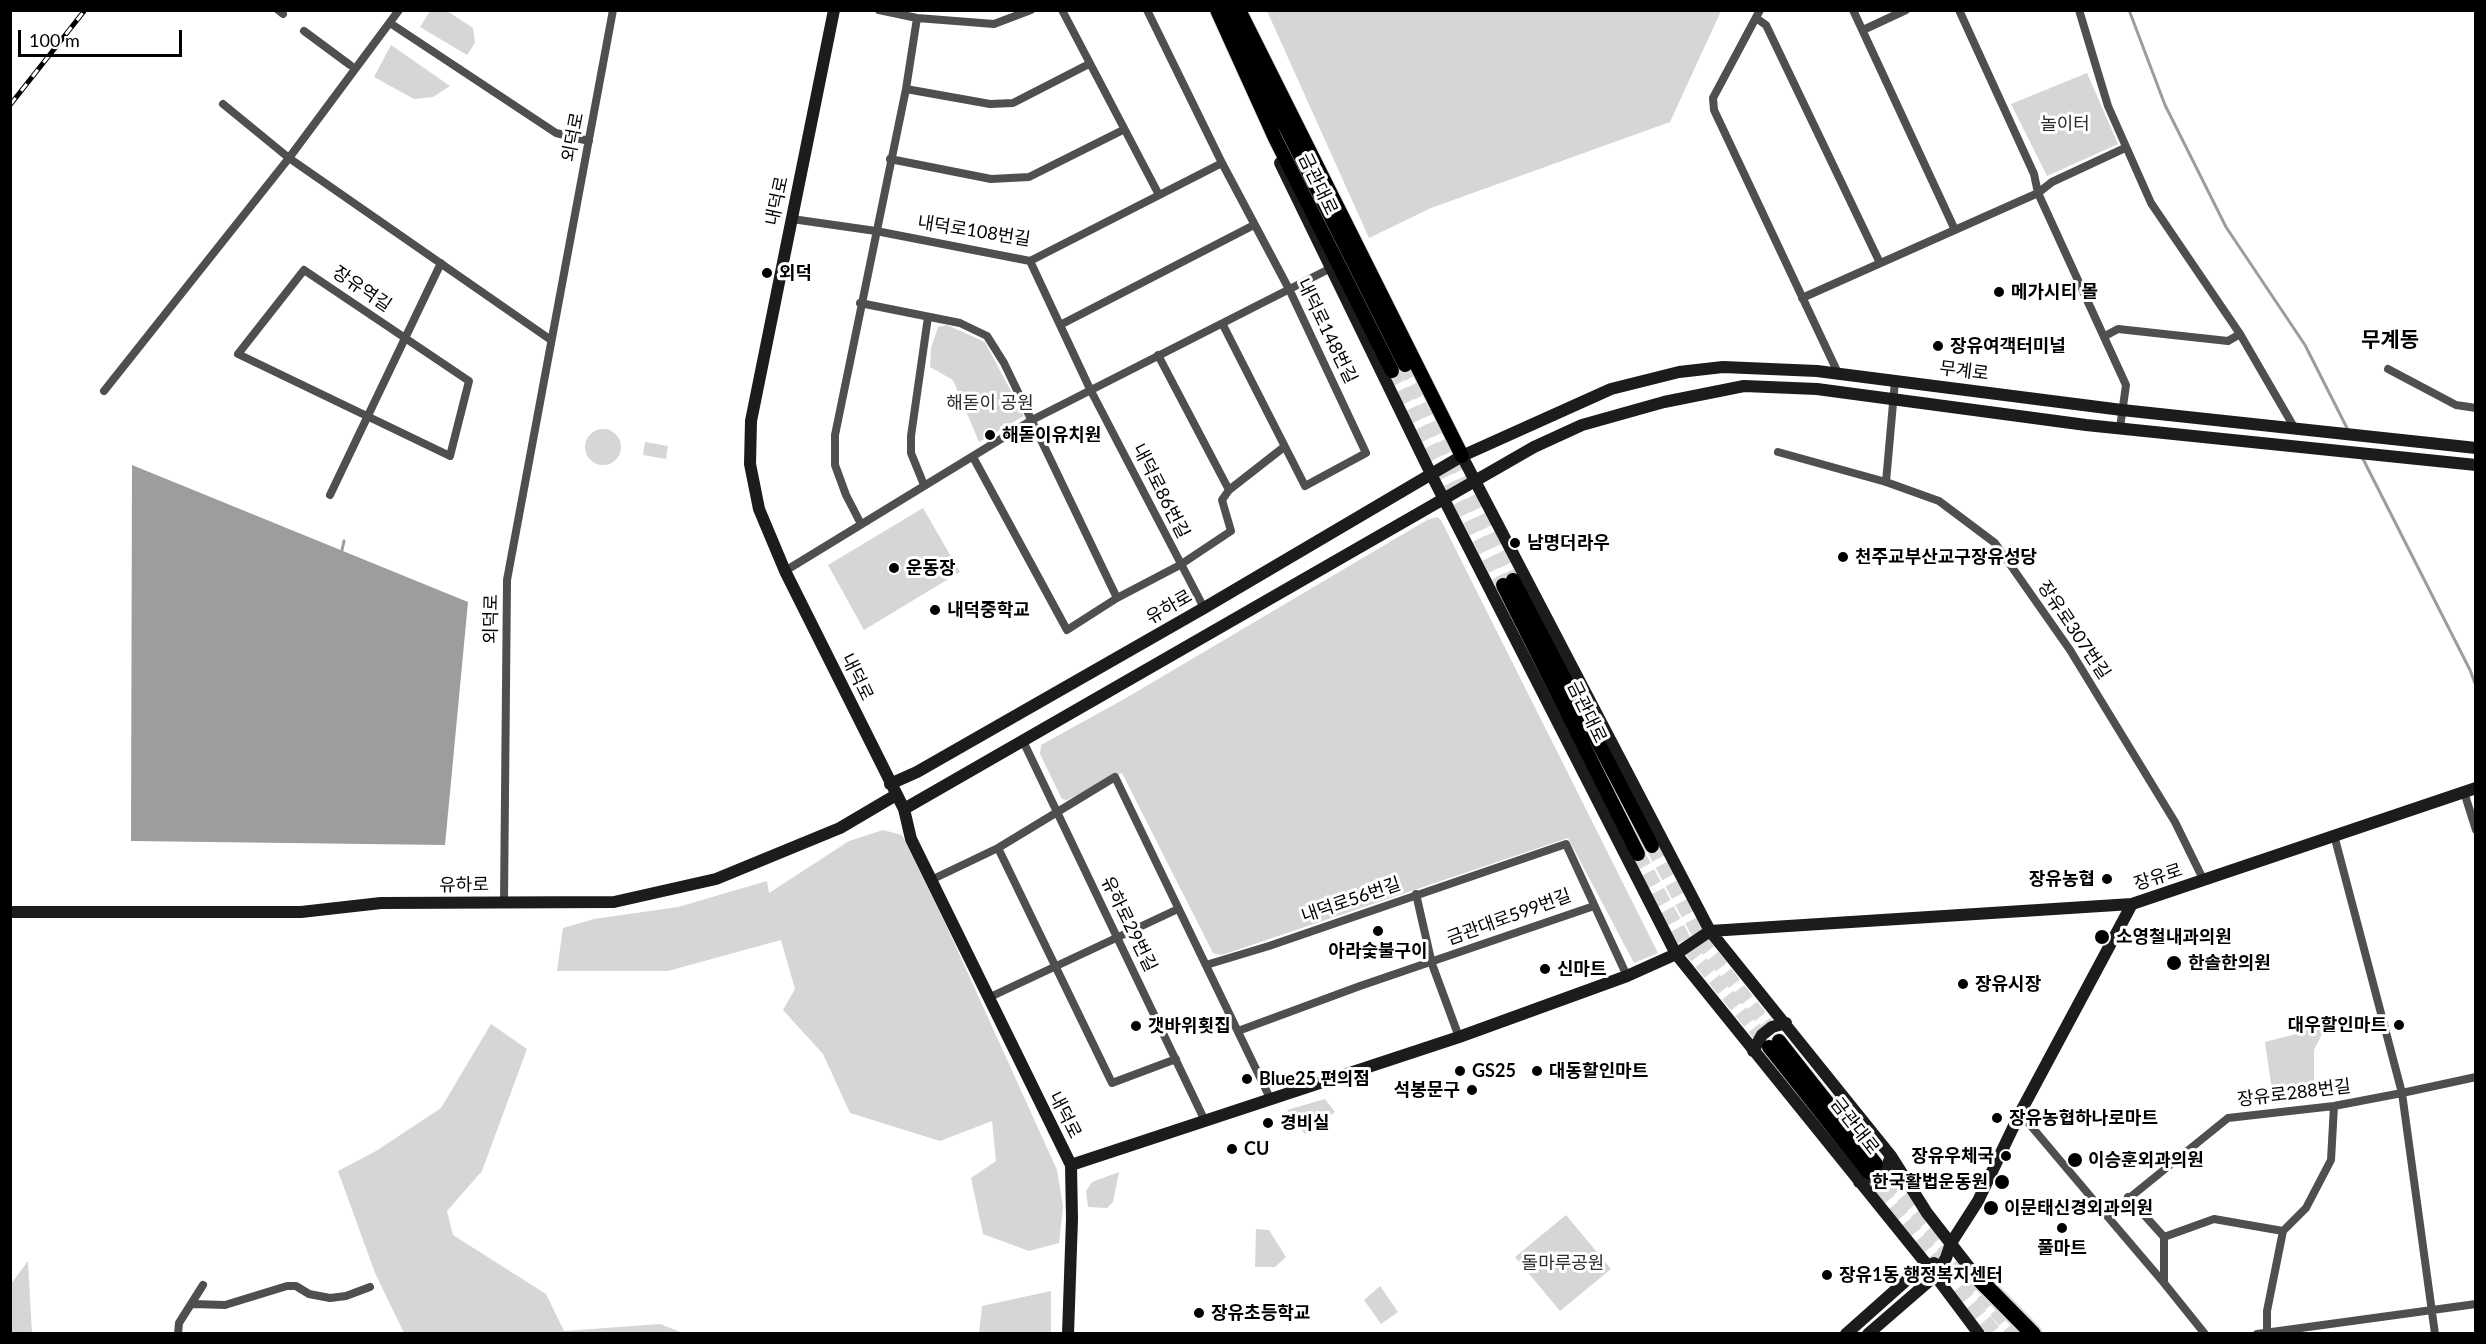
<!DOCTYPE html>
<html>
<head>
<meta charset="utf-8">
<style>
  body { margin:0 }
  #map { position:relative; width:2486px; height:1344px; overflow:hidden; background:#fff; font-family:Lato,sans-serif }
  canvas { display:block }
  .frame { position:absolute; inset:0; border:12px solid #000; pointer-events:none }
  .scale { position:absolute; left:18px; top:30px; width:164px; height:27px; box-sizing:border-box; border:3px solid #000; border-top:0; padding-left:8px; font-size:18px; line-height:21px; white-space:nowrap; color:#000; -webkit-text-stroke:4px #fff; paint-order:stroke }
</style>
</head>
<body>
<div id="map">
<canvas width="2486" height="1344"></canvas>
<div class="frame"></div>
<div class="scale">100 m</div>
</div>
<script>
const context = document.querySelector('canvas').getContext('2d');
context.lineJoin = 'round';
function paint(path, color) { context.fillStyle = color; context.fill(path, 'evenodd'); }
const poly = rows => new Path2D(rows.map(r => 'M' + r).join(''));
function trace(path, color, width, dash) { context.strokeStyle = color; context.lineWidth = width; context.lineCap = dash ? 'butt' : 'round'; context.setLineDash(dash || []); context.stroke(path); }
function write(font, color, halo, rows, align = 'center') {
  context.font = font + ' Lato,"Noto Sans KR",sans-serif'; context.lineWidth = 6; context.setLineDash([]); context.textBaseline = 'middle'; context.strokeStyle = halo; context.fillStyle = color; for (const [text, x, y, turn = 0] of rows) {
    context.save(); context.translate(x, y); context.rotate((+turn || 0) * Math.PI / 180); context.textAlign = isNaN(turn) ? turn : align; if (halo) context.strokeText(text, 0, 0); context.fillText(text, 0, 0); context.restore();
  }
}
const green = poly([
  [430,11,447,11,473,28,475,43,467,55,420,27],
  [1267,11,1721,11,1670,122,1431,208,1369,238],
  [391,45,450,86,433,97,414,99,374,77],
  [2087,73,2118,144,2047,176,2011,104],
  [947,325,985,342,1024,416,979,442,953,380,930,367,931,348,938,327],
  '585 447a18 18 0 1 1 36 0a18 18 0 1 1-36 0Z',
  [645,442,668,446,666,459,643,455],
  [923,508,960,572,864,630,828,565],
  [1437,517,1441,520,1658,953,1634,963,1568,838,1222,955,1213,953,1122,773,1067,800,1062,799,1040,754,1041,745,1126,698,1427,520],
  [883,830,902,835,947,927,1057,1170,1063,1207,1059,1243,1029,1251,983,1234,971,1178,996,1161,992,1121,940,1141,850,1113,823,1054,783,1010,795,989,781,940,668,971,557,971,563,928,594,919,678,907,767,881,769,893,849,841],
  [491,1024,527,1049,482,1171,447,1211,453,1235,546,1294,564,1331,660,1324,683,1333,404,1333,375,1273,338,1171,376,1151,441,1108],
  [2308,1024,2325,1028,2314,1050,2314,1083,2305,1100,2274,1104,2265,1042,2304,1032],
  [1325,1099,1335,1112,1305,1134,1287,1110],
  [1119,1172,1113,1202,1107,1208,1088,1207,1086,1191,1092,1182],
  [1566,1215,1611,1269,1560,1311,1515,1257],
  [1256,1229,1269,1230,1286,1257,1275,1267,1255,1267],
  [28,1261,32,1333,11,1333,11,1284],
  [1380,1286,1398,1312,1381,1324,1364,1300],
  [1051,1291,1051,1333,979,1333,982,1306]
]);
const water = poly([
  [132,465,468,602,445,845,131,841]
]);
const stream = poly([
  [2129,10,2165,105,2226,227,2305,345,2348,430],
  [2362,457,2470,670,2476,686],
  [342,550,344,541]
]);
const primaryTunnel = poly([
  [1405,365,1513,580],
  [1392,371,1503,585],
  [1652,846,1705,946,1779,1041],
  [1638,854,1686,944,1768,1045],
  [1876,1164,2015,1334],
  [1868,1172,1996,1334]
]);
const street = poly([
  [278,10,283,14],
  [879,10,917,18,994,24,1031,10],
  [1062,10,1158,193],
  [1147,10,1222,163,1290,291,1366,453,1305,486,1223,325],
  [1760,10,1713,98,1714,110,1838,373],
  [1853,10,1955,230],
  [1959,10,2034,174,2038,193,2126,385,2120,428],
  [2079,10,2108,106,2151,203,2240,334,2294,427],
  [1756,18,1766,25,1880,263],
  [390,23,556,133,589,141],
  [1863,30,1906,10],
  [304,31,350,65],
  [906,89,990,104,1013,103,1089,64],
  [223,104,289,158,551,340],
  [890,159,991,179,1029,177,1123,130],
  [792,219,876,231,1030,261,1222,163],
  [1030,261,1090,389,1204,608],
  [304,270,469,381,450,456,238,354,304,270],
  [1802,298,2038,193,2052,182,2125,148],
  [860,303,960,323,987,336,1004,363,1117,598],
  [1062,324,1254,225],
  [2105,336,2118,329,2228,341,2240,334],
  [1158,355,1229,490],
  [2388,369,2456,405,2476,408],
  [104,391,289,158,399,10],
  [1778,452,1886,482,1939,501,1995,543,2070,650,2175,822,2204,881],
  [973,457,1067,630,1117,598,1180,565,1231,531,1222,500,1229,490,1284,447],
  [1886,482,1895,381],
  [924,485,911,453,911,436,928,317],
  [330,495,441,263],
  [861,524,846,495,835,465,835,435,906,89,917,18],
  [785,571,1032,420,1331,268],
  [1023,741,1205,1121],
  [2464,792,2476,830],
  [2334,835,2402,1093,2476,1077],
  [998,848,1112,1083,1176,1059],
  [931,880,998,848,1115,777,1270,1098],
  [1416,894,1432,964,1459,1037],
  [504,902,507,580,613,10],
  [1206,965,1269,946,1566,844,1627,976],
  [988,998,1178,909],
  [1238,1031,1360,986,1594,906],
  [2020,1113,2107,1216,2228,1118,2334,1106,2402,1093,2435,1334],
  [2128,1197,2164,1237,2164,1283,2205,1334],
  [2107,1216,2164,1283],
  [2283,1231,2306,1208,2331,1160,2334,1106],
  [2164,1237,2214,1219,2283,1231,2267,1311,2267,1334],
  [193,1304,225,1305,287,1286,296,1286,309,1294,330,1298,346,1296,370,1287],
  [178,1334,179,1323,203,1285],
  [2257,1334,2476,1304]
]);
const secondary = poly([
  [834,10,751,421,750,464,759,509,785,571,904,809,911,839,1071,1165,1072,1219,1068,1334],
  [1280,163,1431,474,1676,954,1928,1266,1979,1334],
  [1462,456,1710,931,1891,1156,1927,1213,1976,1276],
  [890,784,917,772,1204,608,1462,456,1611,389,1679,372,1723,367,1817,371,2122,410,2476,448],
  [904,809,1534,447,1582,425,1664,402,1744,386,1817,389,2086,425,2476,465],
  [10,912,301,912,381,903,614,902,716,879,840,828,896,795],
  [1753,1051,1762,1035,1772,1027,1786,1023],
  [1071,1165,1459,1037,1627,976,1676,954,1710,931,2132,904,2476,788],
  [1859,1182,1886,1169,1891,1156],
  [1846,1334,1909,1278,1934,1263],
  [1868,1334,1935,1276,1946,1258,1951,1243,1978,1201,2020,1113,2132,904]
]);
const primary = poly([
  [1217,10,1275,138,1392,371],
  [1227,10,1405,365],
  [1239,10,1462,456],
  [1513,580,1652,846],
  [1503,585,1638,854],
  [1779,1041,1876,1164],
  [1769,1047,1868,1172]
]);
const highway = poly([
  [1976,1276,2033,1334]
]);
const rail = poly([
  [10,105,85,10]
]);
const markers = [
  [767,273,6,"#000"],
  [1999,292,6,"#000"],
  [1938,346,6,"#000"],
  [990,435,6,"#000"],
  [1515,543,6,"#000"],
  [1843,557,6,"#000"],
  [894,568,6,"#000"],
  [935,610,6,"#000"],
  [2107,879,6,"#000"],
  [1378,931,6,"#000"],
  [2102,937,8,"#000"],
  [2174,963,8,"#000"],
  [1545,969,6,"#000"],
  [1963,984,6,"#000"],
  [2399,1025,6,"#000"],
  [1136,1026,6,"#000"],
  [1460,1071,6,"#000"],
  [1537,1071,6,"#000"],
  [1247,1079,6,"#000"],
  [1472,1090,6,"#000"],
  [1997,1118,6,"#000"],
  [1268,1123,6,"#000"],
  [1232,1149,6,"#000"],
  [2006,1156,6,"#000"],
  [2075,1160,8,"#000"],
  [2002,1182,8,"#000"],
  [1991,1208,8,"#000"],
  [2062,1228,6,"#000"],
  [1827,1275,6,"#000"],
  [1199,1313,6,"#000"]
];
const parkNames = [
  ["놀이터",2065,124],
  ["해돋이 공원",990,403],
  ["돌마루공원",1563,1263]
];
const streetNames = [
  ["외덕로",573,137,-79],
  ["금관대로",1318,184,64],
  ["내덕로",777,201,-78],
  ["내덕로108번길",974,231,9],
  ["장유역길",362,289,34],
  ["내덕로148번길",1327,331,64],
  ["무계로",1964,371,7],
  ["내덕로86번길",1161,491,63],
  ["유하로",1169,607,-30],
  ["외덕로",491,619,-89],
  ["장유로307번길",2074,630,56],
  ["내덕로",857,677,64],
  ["금관대로",1587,712,64],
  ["장유로",2158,877,-18],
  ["유하로",464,885,-1],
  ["내덕로56번길",1351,900,-19],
  ["금관대로599번길",1509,917,-20],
  ["유하로29번길",1129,924,64],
  ["장유로288번길",2294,1093,-7],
  ["내덕로",1065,1115,63],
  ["금관대로",1855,1126,52]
];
const poiNames = [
  ["외덕",779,273],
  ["메가시티 몰",2011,292],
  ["장유여객터미널",1950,346],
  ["해돋이유치원",1002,435],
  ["남명더라우",1527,543],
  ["천주교부산교구장유성당",1855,557],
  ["운동장",906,568],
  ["내덕중학교",947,610],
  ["장유농협",2095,879,"right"],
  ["소영철내과의원",2116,937],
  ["아라숯불구이",1378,951,"center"],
  ["한솔한의원",2188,963],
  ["신마트",1557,969],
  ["장유시장",1975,984],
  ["대우할인마트",2387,1025,"right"],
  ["갯바위횟집",1148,1026],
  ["GS25",1472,1071],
  ["대동할인마트",1549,1071],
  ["Blue25 편의점",1259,1079],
  ["석봉문구",1460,1090,"right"],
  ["장유농협하나로마트",2009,1118],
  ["경비실",1280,1123],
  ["CU",1244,1149],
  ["장유우체국",1994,1156,"right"],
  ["이승훈외과의원",2088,1160],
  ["한국활법운동원",1988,1182,"right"],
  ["이문태신경외과의원",2004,1208],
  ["풀마트",2062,1248,"center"],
  ["장유1동 행정복지센터",1839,1275],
  ["장유초등학교",1211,1313]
];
const quarterNames = [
  ["무계동",2390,340]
];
paint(green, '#d6d6d6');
paint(water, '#9d9d9d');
trace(stream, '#9d9d9d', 3);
trace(primaryTunnel, '#d9d9d9', 14, [14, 7]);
trace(primary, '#dbdbdb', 16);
trace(highway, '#dbdbdb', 20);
trace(street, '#4f4f4f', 8);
trace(secondary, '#1c1c1c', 12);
trace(primary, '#000', 14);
trace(highway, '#000', 16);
trace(rail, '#000', 5);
trace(rail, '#fff', 3, [9]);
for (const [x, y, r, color] of markers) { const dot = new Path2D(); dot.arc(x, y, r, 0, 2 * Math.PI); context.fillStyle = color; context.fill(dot); trace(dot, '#fff', 2); }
write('18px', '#2d2d2d', '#fff', parkNames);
write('18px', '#000', '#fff', streetNames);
write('bold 18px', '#000', '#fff', poiNames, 'left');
write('bold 21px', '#000', '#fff', quarterNames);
</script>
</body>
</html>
